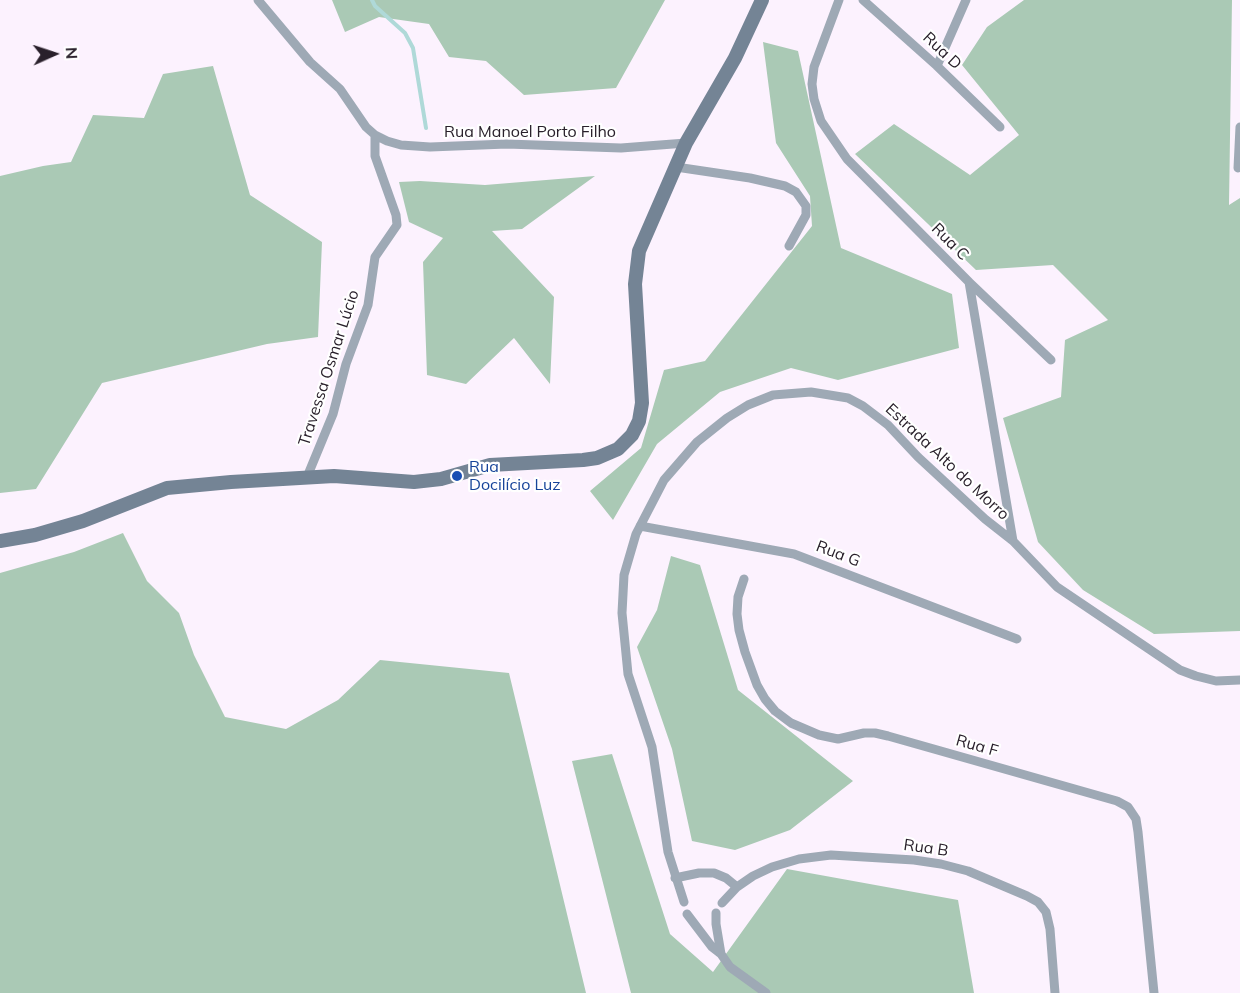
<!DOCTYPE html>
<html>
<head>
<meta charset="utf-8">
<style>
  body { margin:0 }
  #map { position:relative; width:1240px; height:993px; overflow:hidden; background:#fcf2fe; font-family:Mulish,sans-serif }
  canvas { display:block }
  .north { position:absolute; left:24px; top:24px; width:60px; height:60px; -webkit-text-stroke:4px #fff; paint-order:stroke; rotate:87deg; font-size:16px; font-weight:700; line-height:24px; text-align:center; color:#29202b }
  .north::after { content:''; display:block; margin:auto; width:21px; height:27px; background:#29202b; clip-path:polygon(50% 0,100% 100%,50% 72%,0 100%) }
</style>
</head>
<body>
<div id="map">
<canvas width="1240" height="993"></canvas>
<div class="north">N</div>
</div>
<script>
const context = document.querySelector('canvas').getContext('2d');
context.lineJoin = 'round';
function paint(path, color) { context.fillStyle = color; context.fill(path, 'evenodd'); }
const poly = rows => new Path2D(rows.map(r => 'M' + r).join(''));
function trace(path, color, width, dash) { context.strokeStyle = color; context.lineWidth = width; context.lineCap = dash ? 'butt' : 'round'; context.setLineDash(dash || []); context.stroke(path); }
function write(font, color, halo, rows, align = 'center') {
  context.font = font + ' Mulish,sans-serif'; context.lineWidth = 4.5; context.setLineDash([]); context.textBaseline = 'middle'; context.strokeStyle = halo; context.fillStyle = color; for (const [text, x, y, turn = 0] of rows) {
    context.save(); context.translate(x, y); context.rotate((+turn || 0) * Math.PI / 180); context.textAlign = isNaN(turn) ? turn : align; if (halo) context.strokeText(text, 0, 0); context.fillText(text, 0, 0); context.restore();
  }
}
const forest = poly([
  [332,0,665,0,616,88,524,95,486,61,449,57,429,24,379,17,345,32],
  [1024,0,1232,0,1229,205,1240,198,1240,631,1154,634,1083,590,1038,542,1003,418,1061,397,1065,340,1108,320,1053,265,976,270,855,154,894,124,970,175,1019,135,962,65,987,27],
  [763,42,798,51,841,248,952,294,959,348,838,380,791,368,720,392,657,444,613,520,590,491,641,448,664,370,705,361,812,226,810,196,776,143],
  [213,66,250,195,322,242,318,337,267,344,102,383,36,489,0,493,0,176,43,166,71,162,93,115,144,118,163,74],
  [595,176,522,229,492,231,554,297,550,384,514,338,466,384,427,375,423,262,443,238,409,222,399,182,420,181,485,185],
  [123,533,147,581,179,613,194,655,225,717,286,729,338,700,380,660,509,673,586,993,0,993,0,573,74,552],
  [671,556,700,565,738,690,853,781,790,830,735,850,692,841,672,749,637,647,657,610],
  [612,754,670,934,713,972,787,869,958,900,974,993,631,993,572,761]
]);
const stream = poly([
  [372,0,375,6,405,33,413,48,426,128]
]);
const minor = poly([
  [258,0,310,62,340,89,366,127,375,135,387,141,401,145,430,147,507,144,621,148,686,143],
  [839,0,814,67,812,84,814,99,821,121,847,159,969,282,1013,541],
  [863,0,937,66,1000,127],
  [937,66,966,0],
  [676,167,750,178,785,186,796,192,806,206,806,215,789,246],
  [1238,168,1240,127],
  [969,282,1051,360],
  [307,477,333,414,346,364,368,305,375,257,397,225,396,215,375,156,375,135],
  [640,526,794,554,1017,639],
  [744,579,738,597,737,614,739,630,745,652,757,685,765,699,775,711,791,723,819,735,838,739,864,733,875,733,888,736,1117,801,1128,807,1136,819,1138,832,1154,993],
  [675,878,699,873,714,873,726,878,737,887],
  [684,902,668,852,652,747,628,674,622,613,624,575,636,534,664,480,697,442,727,418,748,405,773,395,811,392,848,398,863,406,888,425,918,457,985,519,1013,541,1057,587,1180,670,1196,676,1216,681,1240,680],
  [722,903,737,887,753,876,772,867,799,859,831,855,914,860,941,864,968,871,1027,896,1038,902,1046,912,1050,929,1055,993],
  [716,913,716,924,721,954],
  [687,914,712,947,721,954,730,967,766,993]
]);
const secondary = poly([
  [0,541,35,535,83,521,167,488,231,482,334,476,414,482,441,479,490,465,583,460,597,458,618,449,632,435,639,421,642,403,635,284,639,251,686,143,735,58,762,0]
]);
const markers = [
  [457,476,6,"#1a4fb4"]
];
const streetNames = [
  ["Rua D",942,51,43],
  ["Rua Manoel Porto Filho",530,132],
  ["Rua C",950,242,45],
  ["Travessa Osmar Lúcio",329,368,-72],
  ["Estrada Alto do Morro",947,462,43],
  ["Rua G",838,554,21],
  ["Rua F",977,746,16],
  ["Rua B",926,848,8]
];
const transitNames = [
  ["Rua",469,467],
  ["Docilício Luz",469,485]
];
paint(forest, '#aac9b5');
trace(stream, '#afd9d8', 4);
trace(minor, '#9ea9b5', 9);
trace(secondary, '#748495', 14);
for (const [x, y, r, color] of markers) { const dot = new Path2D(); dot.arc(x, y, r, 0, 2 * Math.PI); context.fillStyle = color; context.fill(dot); trace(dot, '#fff', 2); }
write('16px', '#29202b', '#fff', streetNames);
write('16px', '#164399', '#fff', transitNames, 'left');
</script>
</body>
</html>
